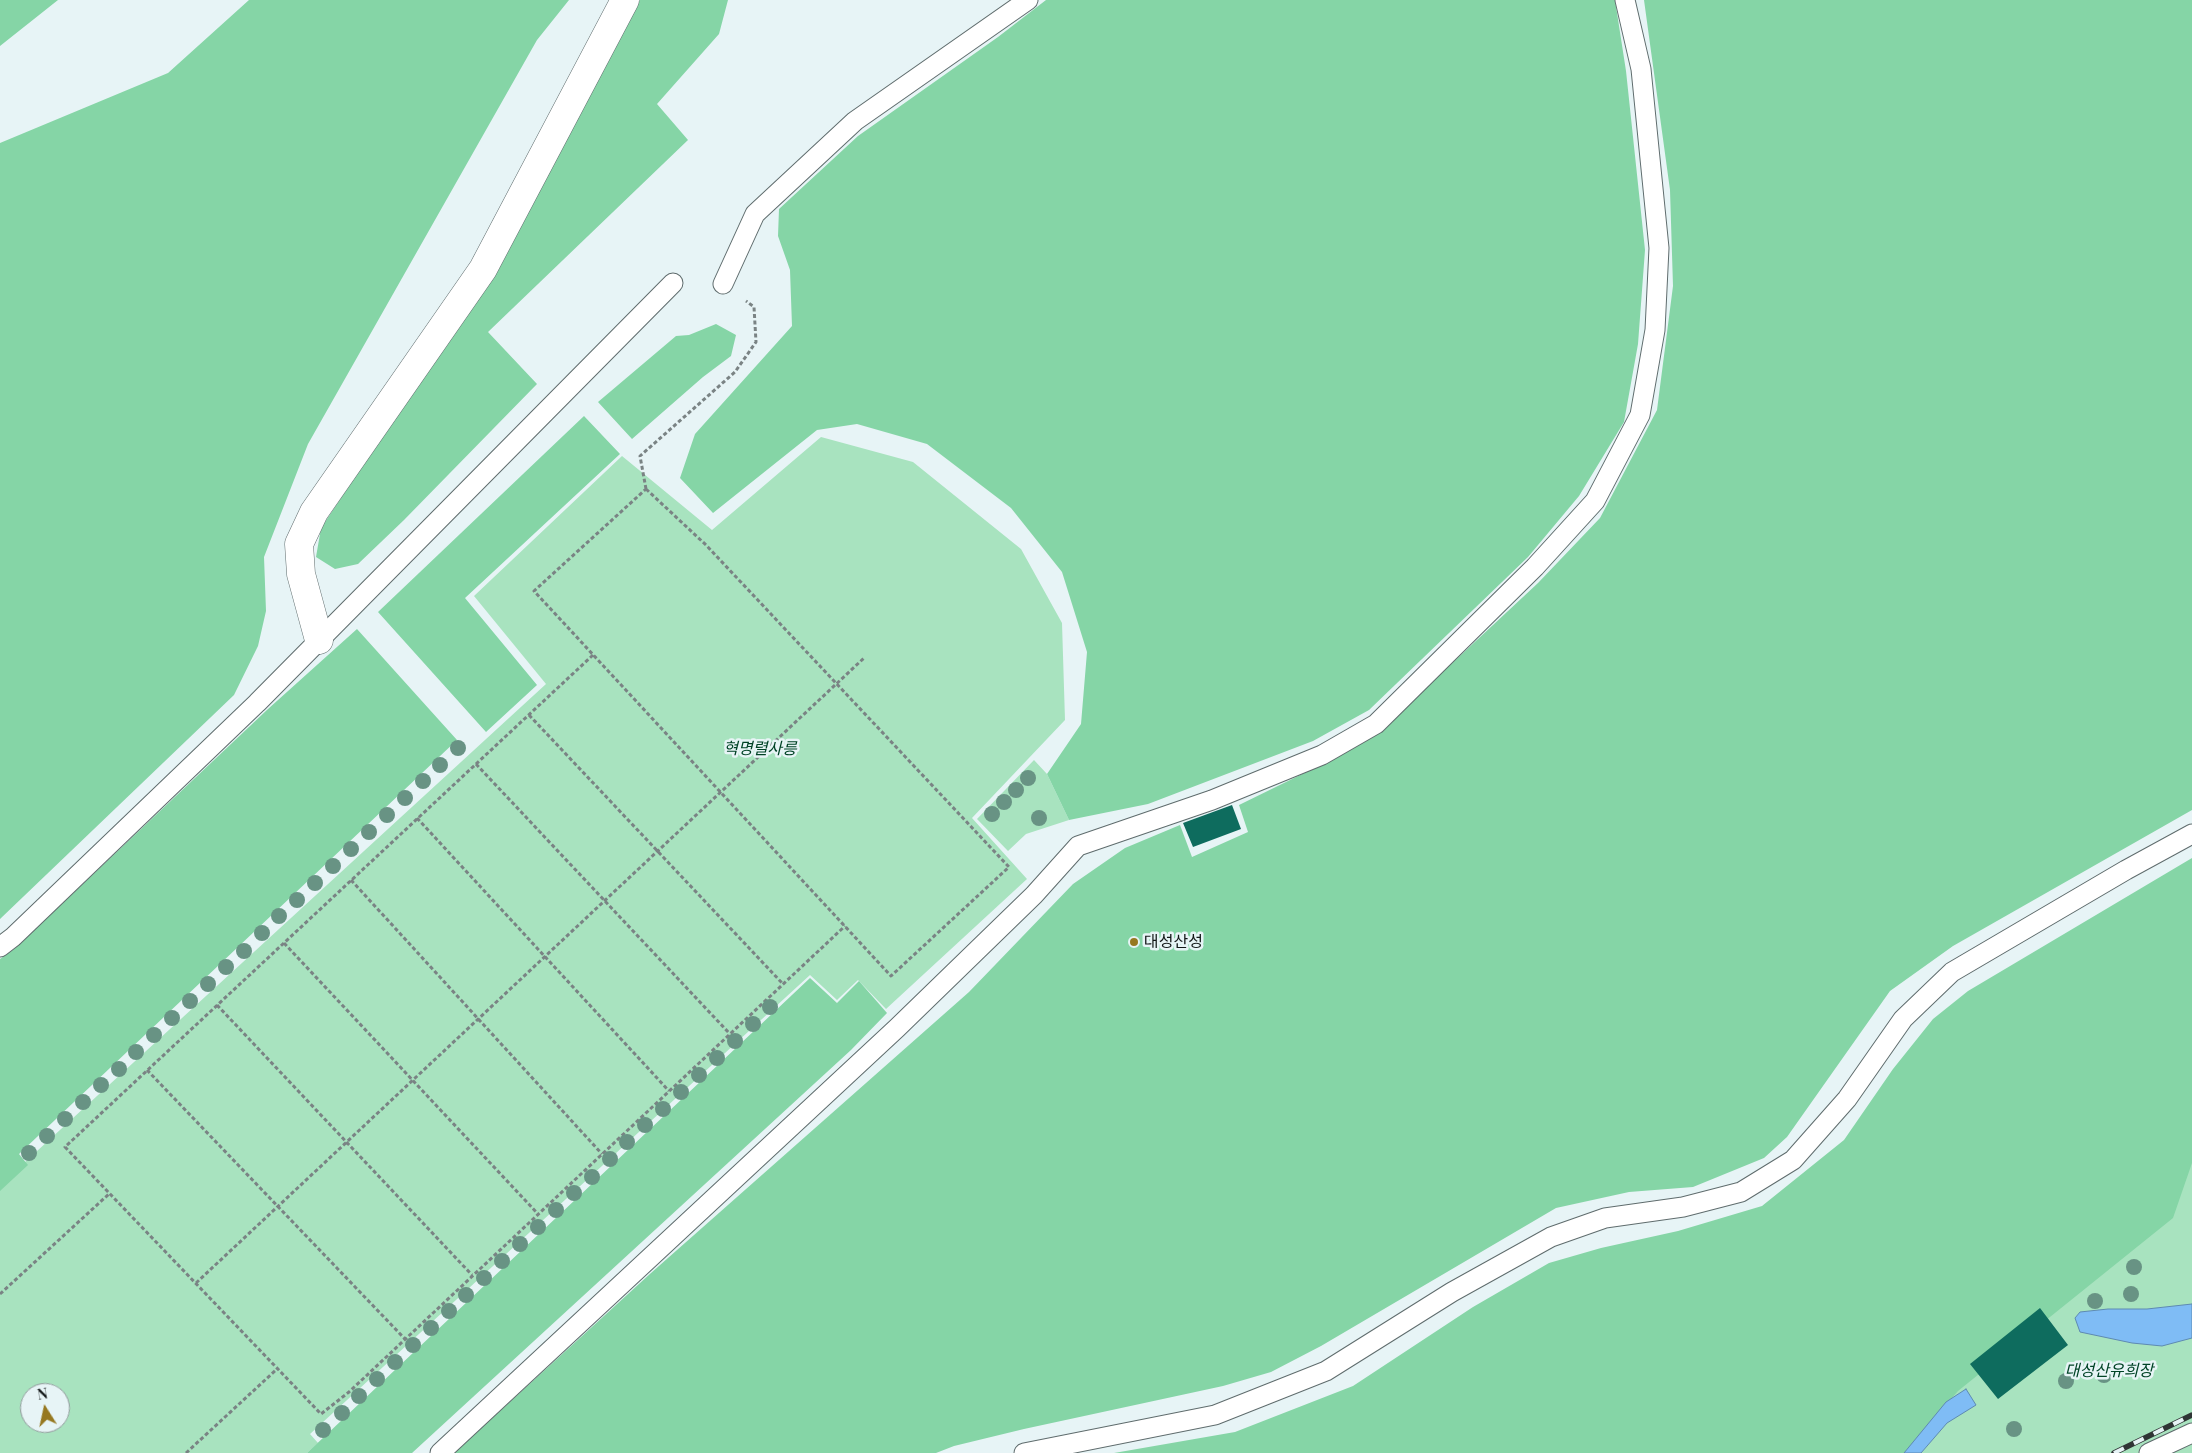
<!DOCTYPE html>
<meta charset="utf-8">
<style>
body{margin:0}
#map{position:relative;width:2192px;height:1453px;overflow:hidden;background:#e7f4f6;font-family:"Playfair Display",serif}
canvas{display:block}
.north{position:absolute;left:20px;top:1383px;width:50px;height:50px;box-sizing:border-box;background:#e7f4f6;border:1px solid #929c9d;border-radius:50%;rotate:350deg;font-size:14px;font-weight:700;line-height:20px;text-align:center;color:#121717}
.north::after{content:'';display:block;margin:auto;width:18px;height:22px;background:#967820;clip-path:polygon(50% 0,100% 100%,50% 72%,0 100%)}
</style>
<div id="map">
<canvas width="2192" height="1453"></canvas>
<div class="north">N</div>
</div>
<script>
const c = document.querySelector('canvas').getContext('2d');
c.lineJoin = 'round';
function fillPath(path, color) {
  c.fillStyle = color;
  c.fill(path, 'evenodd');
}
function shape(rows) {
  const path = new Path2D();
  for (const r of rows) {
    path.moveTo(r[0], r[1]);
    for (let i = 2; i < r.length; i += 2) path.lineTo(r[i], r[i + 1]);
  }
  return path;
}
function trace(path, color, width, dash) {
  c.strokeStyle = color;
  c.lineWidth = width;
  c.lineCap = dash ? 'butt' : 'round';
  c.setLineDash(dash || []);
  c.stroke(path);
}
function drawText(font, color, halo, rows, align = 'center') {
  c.font = font + ' "Playfair Display","Noto Sans KR",serif';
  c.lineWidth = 5;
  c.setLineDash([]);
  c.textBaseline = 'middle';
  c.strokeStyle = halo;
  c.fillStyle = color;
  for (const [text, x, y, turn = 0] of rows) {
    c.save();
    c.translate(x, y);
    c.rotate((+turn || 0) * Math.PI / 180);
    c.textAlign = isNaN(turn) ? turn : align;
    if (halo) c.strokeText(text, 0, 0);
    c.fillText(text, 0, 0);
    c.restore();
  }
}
fillPath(shape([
 [821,437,913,462,1021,549,1062,623,1065,720,972,818,1027,879,886,1009,858,980,837,1000,810,975,310,1434,318,1443,307,1453,0,1453,0,1185,546,684,474,596,622,456,712,530],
 [30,1393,60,1393,60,1423,30,1423],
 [1034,760,1047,774,1069,820,1026,834,1008,851,977,819],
 [2192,1154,2192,1453,1897,1453,1950,1393]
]), '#a8e3bf');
fillPath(shape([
 [0,0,58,0,0,46],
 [249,0,569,0,537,40,308,444,264,557,266,611,258,646,234,695,0,919,0,143,168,73],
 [640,0,728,0,719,34,657,104,688,140,488,332,537,384,404,520,358,564,335,569,316,557,321,528,483,284],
 [1046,0,1615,0,1626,71,1645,250,1638,344,1624,422,1579,496,1528,557,1369,710,1313,741,1148,804,1069,820,1047,774,1081,724,1087,652,1062,572,1011,508,927,444,857,424,817,430,713,513,680,478,695,434,792,326,790,270,778,236,779,209,858,136,998,37],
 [1644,0,2192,0,2192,810,1953,946,1890,991,1787,1137,1764,1158,1693,1187,1629,1192,1556,1208,1321,1346,1271,1372,1223,1386,1024,1429,954,1446,936,1453,454,1453,651,1273,969,992,1073,884,1125,848,1180,825,1192,857,1248,832,1239,805,1335,758,1388,723,1538,583,1600,518,1657,410,1673,286,1670,190],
 [716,324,736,335,731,356,703,377,632,439,598,402,676,336,689,335],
 [584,416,620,454,465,598,537,685,486,732,378,612],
 [357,629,457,740,19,1154,28,1165,0,1191,0,959,14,949,268,709],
 [2192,858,2192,1163,2173,1218,1958,1391,1904,1453,1114,1453,1235,1432,1353,1386,1473,1307,1549,1263,1601,1248,1678,1231,1762,1206,1844,1140,1893,1069,1933,1019,1968,991],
 [810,978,837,1003,859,981,887,1013,851,1050,412,1453,307,1453]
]), '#85d5a6');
const water = shape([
 [2192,1304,2192,1338,2162,1346,2132,1343,2080,1332,2075,1318,2080,1312,2108,1309,2147,1309,2192,1304],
 [1966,1389,1976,1405,1947,1423,1921,1453,1904,1453,1946,1402,1966,1389]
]);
fillPath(water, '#7fbcf5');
trace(water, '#5e8ab2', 1);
fillPath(shape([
 [1232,805,1241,829,1193,847,1183,823],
 [2040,1308,2068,1345,1998,1399,1970,1364]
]), '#0e6c5e');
const lane = shape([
 [723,284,755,214,855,121,1028,0],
 [0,947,13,937,257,703,673,283],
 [440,1453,897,1028,1034,895,1078,846,1212,800,1322,755,1376,724,1535,567,1595,501,1640,415,1655,330,1659,248,1641,69,1625,0],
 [1024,1453,1215,1415,1326,1371,1452,1292,1551,1237,1605,1218,1683,1207,1741,1192,1793,1160,1847,1099,1903,1019,1952,972,2126,870,2192,834],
 [2149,1453,2192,1433]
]);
const secondary = shape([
 [319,640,301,574,299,544,314,512,483,269,625,0]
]);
trace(lane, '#5f6c6d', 21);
trace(secondary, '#5f6c6d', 29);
trace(shape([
 [646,489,706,545,1009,867,891,976,534,591,646,489],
 [646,489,640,456,735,372,756,342,754,307,746,301],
 [593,655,65,1147,321,1414,349,1392,845,926],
 [529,715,783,984],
 [476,764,730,1034],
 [417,818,669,1091],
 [351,880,602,1154],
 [284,943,538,1214],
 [217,1005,472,1275],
 [147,1070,405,1339],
 [196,1283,864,658],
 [0,1294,110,1193],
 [186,1453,277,1369]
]), '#7a8384', 3, [4, 2.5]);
trace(lane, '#fff', 19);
trace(secondary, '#fff', 28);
const rail = shape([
 [2114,1453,2192,1415]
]);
trace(rail, '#2f3535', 5.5);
trace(rail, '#e7f4f6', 4, [11]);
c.fillStyle = '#689384';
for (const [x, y] of [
 [458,748],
 [440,765],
 [1028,778],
 [423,781],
 [1016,790],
 [405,798],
 [1004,802],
 [992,814],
 [387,815],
 [1039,818],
 [369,832],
 [351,849],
 [333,866],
 [315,883],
 [297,900],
 [279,916],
 [262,933],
 [244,951],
 [226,967],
 [208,984],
 [190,1001],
 [770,1007],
 [172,1018],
 [753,1024],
 [154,1035],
 [735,1041],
 [136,1052],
 [717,1058],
 [119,1069],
 [699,1075],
 [101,1085],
 [681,1092],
 [83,1102],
 [663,1109],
 [65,1119],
 [645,1125],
 [47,1136],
 [627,1142],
 [29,1153],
 [610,1159],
 [592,1177],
 [574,1193],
 [556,1210],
 [538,1227],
 [520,1244],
 [502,1261],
 [2134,1267],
 [484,1278],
 [2131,1294],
 [466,1295],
 [2095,1301],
 [449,1311],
 [431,1328],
 [413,1345],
 [395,1362],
 [2104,1375],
 [377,1379],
 [2066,1381],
 [359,1396],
 [342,1413],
 [2014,1429],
 [323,1430]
]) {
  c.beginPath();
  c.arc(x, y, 8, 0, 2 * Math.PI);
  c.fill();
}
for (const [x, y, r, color] of [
 [1134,942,5,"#967820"]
]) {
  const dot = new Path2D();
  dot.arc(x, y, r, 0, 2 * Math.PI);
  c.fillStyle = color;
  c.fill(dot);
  trace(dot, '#e7f4f6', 2);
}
drawText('italic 16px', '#004326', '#e7f4f6', [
 ["혁명렬사릉",760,749],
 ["대성산유희장",2109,1371]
]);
drawText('16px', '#121717', '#e7f4f6', [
 ["대성산성",1144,942]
], 'left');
</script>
